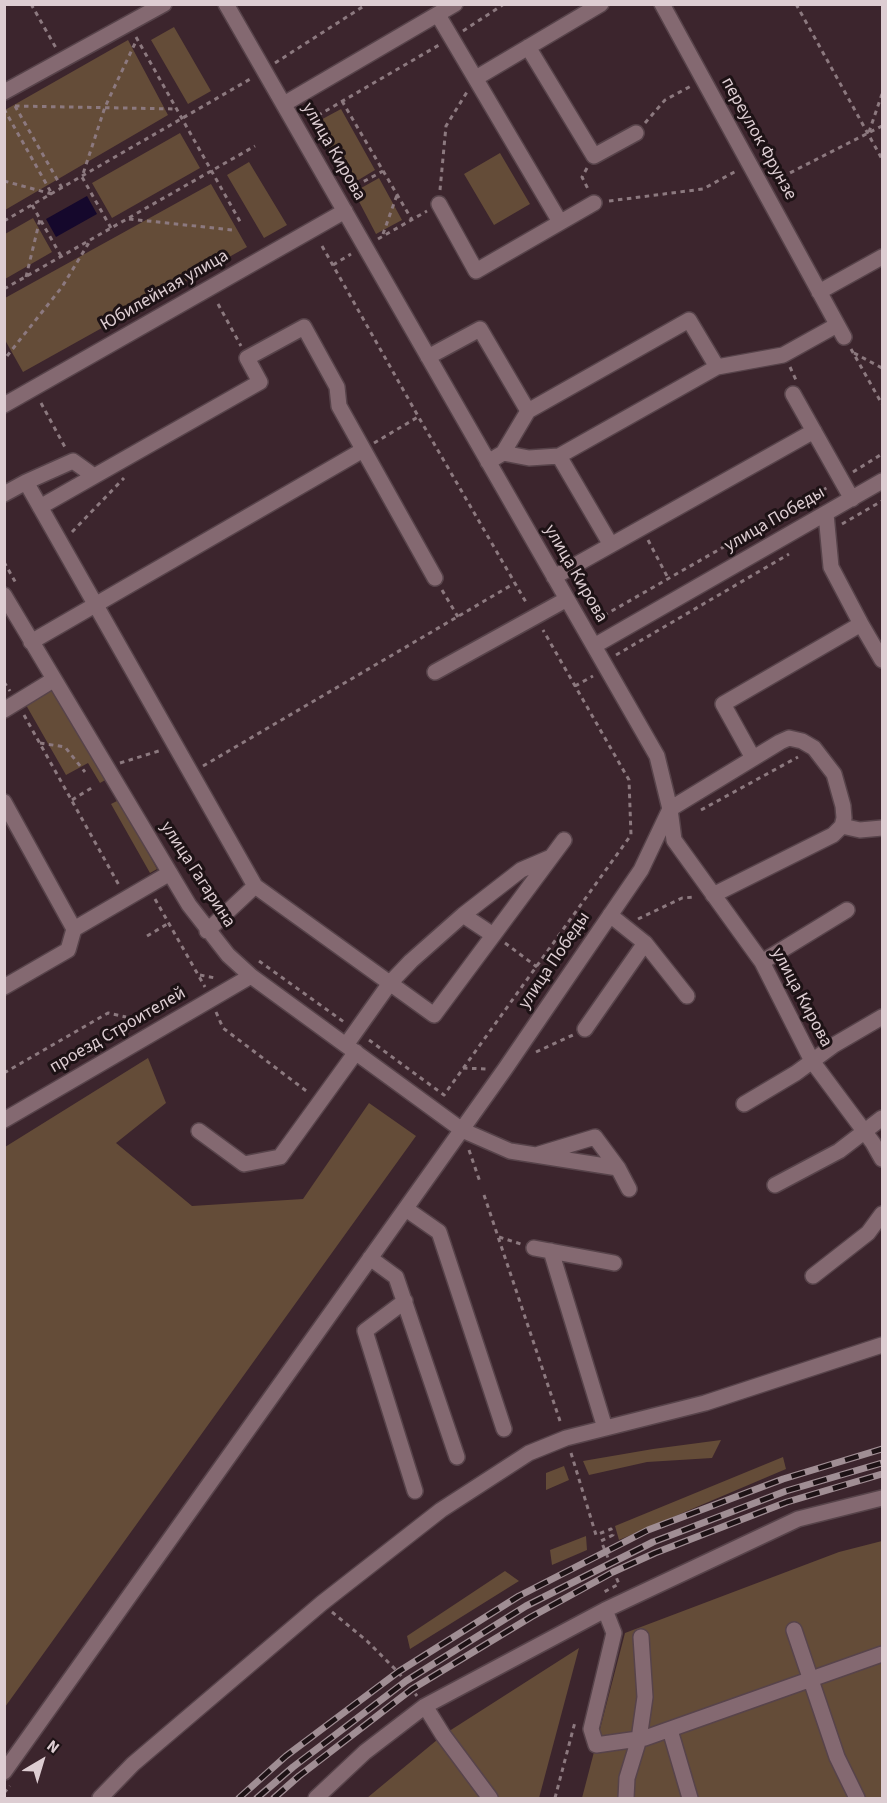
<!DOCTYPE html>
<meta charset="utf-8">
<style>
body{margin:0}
#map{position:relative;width:887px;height:1803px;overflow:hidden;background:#3c252d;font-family:"Source Sans 3",sans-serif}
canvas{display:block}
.frame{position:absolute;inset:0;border:6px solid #ddcdd2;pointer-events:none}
.north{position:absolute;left:12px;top:1731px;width:60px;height:60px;-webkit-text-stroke:4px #1d1215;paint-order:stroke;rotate:38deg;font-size:16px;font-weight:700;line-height:24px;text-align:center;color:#ddcdd2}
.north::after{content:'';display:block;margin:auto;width:21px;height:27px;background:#ddcdd2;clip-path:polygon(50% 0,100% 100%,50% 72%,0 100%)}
</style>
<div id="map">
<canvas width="887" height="1803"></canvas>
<div class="frame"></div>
<div class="north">N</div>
</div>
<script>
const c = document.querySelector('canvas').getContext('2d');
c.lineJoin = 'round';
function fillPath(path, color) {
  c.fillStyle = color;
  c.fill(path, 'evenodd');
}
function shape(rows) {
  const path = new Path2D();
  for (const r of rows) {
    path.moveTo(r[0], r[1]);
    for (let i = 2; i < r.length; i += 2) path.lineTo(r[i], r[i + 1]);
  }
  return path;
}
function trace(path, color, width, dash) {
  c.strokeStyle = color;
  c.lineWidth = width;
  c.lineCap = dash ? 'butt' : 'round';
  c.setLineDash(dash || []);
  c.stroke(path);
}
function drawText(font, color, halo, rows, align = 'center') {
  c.font = font + ' "Source Sans 3",sans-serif';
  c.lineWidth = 6;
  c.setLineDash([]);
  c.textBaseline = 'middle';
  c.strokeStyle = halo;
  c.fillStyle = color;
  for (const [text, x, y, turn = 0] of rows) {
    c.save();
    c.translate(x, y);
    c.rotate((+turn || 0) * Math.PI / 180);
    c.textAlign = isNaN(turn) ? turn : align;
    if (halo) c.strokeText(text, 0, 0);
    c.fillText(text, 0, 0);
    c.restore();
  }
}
fillPath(shape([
 [174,27,211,91,188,104,151,40],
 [128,40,168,115,5,210,5,110],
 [341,109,375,170,350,185,315,123],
 [180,133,200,168,112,218,92,183],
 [500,153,530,204,494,225,464,174],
 [249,162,287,225,264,238,227,175],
 [379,178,402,220,376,234,354,192],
 [211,184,247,247,23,372,5,340,5,298],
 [33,218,52,252,5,279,5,234],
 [55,688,107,779,100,783,88,763,66,775,26,705],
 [119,800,157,869,150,873,111,804],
 [148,1058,166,1103,116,1143,192,1206,303,1199,369,1103,416,1136,5,1707,5,1147],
 [721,1440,712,1458,647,1462,589,1475,583,1461,653,1449],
 [783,1457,786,1469,619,1540,615,1526],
 [564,1466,569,1480,546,1490,546,1473],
 [586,1536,587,1550,552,1565,550,1550],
 [882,1541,882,1798,582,1798,625,1633,839,1552],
 [505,1571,519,1581,410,1649,407,1636],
 [579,1648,539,1798,367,1798,443,1735]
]), '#644c38');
fillPath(shape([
 [87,196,97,214,56,237,46,219]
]), '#15082c');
const minor = shape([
 [226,4,657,756,670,809,674,840,762,962,812,1061,873,1143,882,1159],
 [662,4,844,337],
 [438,15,560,222],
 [528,47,594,156,636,133],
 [476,78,601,4],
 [4,92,164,4],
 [284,104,455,4],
 [439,204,476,271,594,203],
 [819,292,882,257],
 [428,357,480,329,528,411],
 [793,394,852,499],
 [4,405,345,211],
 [503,453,528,411,689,320,717,367],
 [559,456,611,545],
 [488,462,503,453,529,458,559,456,717,367,783,355,837,325],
 [26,482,255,886,434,1015,564,840],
 [4,494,26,482,73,461,94,476],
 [40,507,260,382,247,358,304,327,337,387,339,406,435,578],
 [826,514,831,567,861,624],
 [554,577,814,431],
 [4,595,189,905,228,955,251,976,462,1130,510,1151,618,1168],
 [31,642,363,450],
 [594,646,882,481],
 [435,672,567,599],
 [4,710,53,680],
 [753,758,723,704,861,624,882,660],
 [4,802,74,929],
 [713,895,833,835,842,826,860,830,882,828],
 [463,915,493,935],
 [610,915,645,943,687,996],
 [207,931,255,886],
 [762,962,847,910],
 [4,987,68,950,74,929,170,873],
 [585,1029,645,943],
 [346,1045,390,983,411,961,463,915,521,870,549,858],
 [744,1104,796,1073,834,1045,882,1017],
 [4,1120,251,976],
 [199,1131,244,1164,280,1157,356,1052],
 [539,1154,595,1137,618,1168,629,1189],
 [775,1185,839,1151,882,1118],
 [406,1209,439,1232,504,1429],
 [534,1248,614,1263],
 [551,1251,605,1428],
 [370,1258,396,1277,457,1457],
 [813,1276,868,1233,882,1214],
 [405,1301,365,1331,415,1491],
 [605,1610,614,1633,591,1729,596,1745,645,1738,882,1654],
 [794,1630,837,1757,857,1798],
 [425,1706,443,1735,490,1798],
 [670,1730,690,1798],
 [4,1772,505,1069,641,870,670,809,780,742,789,738,802,741,814,748,834,774,843,806,844,818,842,826],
 [100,1798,133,1764,322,1603,441,1510,529,1453,566,1438,705,1403,882,1345],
 [316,1798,365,1752,425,1706,605,1610,798,1519,882,1498],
 [626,1798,627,1778,639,1739,645,1697,641,1637]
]);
trace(minor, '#57434a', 18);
trace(shape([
 [31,4,56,48],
 [796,4,882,159],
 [463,31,504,4],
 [136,37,242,225],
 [275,63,367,4],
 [342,101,412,220],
 [15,106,175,109],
 [15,106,62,188],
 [4,109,52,194],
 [310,120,439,45],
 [645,123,665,100,691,86],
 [869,132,882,94],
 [587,168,582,177,589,191],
 [4,181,52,194],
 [774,181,882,126],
 [348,190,383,171],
 [440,190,446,126,467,92],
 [609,201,703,189,738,170],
 [32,205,61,256],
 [129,219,233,230],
 [4,221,252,78],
 [111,228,82,177,105,107,137,39],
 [383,234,397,195],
 [378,239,427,211],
 [322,246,418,416,527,604],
 [333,265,351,254],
 [26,277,40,219],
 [4,289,255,146],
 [218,304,241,346],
 [851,349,882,404],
 [854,353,882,368],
 [7,356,62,287,90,241],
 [790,367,796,380],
 [41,403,66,449],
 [374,443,418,417],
 [853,472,882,454],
 [842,524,882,501],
 [72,532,124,478],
 [648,540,668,578],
 [4,562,17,585],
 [442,590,458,617],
 [596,620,830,486],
 [616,655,789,554],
 [4,682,10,691],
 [575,686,593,676],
 [24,715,120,887],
 [40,743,65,747,85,772],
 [120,763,162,750],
 [203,766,515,583],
 [72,800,93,787],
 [701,810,798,757],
 [155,899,205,987],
 [638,919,682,898,696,897],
 [147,936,169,923],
 [505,943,537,967],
 [259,961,344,1022],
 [200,975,215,978],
 [216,1012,223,1028,309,1093],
 [369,1040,444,1095,631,835,629,780,543,630],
 [536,1052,573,1035],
 [463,1068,486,1069],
 [4,1073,108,1013,126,1017],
 [469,1150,480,1182],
 [484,1195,561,1424],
 [499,1237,521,1244],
 [571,1453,596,1535,611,1529,613,1535,601,1541,619,1584,602,1593],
 [332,1612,367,1641,398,1672,417,1696],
 [4,1793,10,1786],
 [555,1798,575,1722]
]), '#8c797f', 3, [4.5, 4.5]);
trace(minor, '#846971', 15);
const rail = shape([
 [239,1798,286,1756,398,1672,519,1596,648,1530,783,1479,882,1449],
 [257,1798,293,1767,406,1681,526,1606,653,1542,786,1491,882,1463],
 [274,1798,299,1776,412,1689,531,1617,613,1572,655,1553,787,1502,882,1474]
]);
trace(rail, '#a08e94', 7);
trace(rail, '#1d1215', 4.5, [14]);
drawText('18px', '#ddcdd2', '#1d1215', [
 ["переулок Фрунзе",758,139,61],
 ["улица Кирова",333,152,60],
 ["Юбилейная улица",165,291,-30],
 ["улица Победы",775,520,-30],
 ["улица Кирова",575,574,60],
 ["улица Гагарина",197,875,57],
 ["улица Победы",555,961,-56],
 ["улица Кирова",801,998,62],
 ["проезд Строителей",118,1031,-30]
]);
</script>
